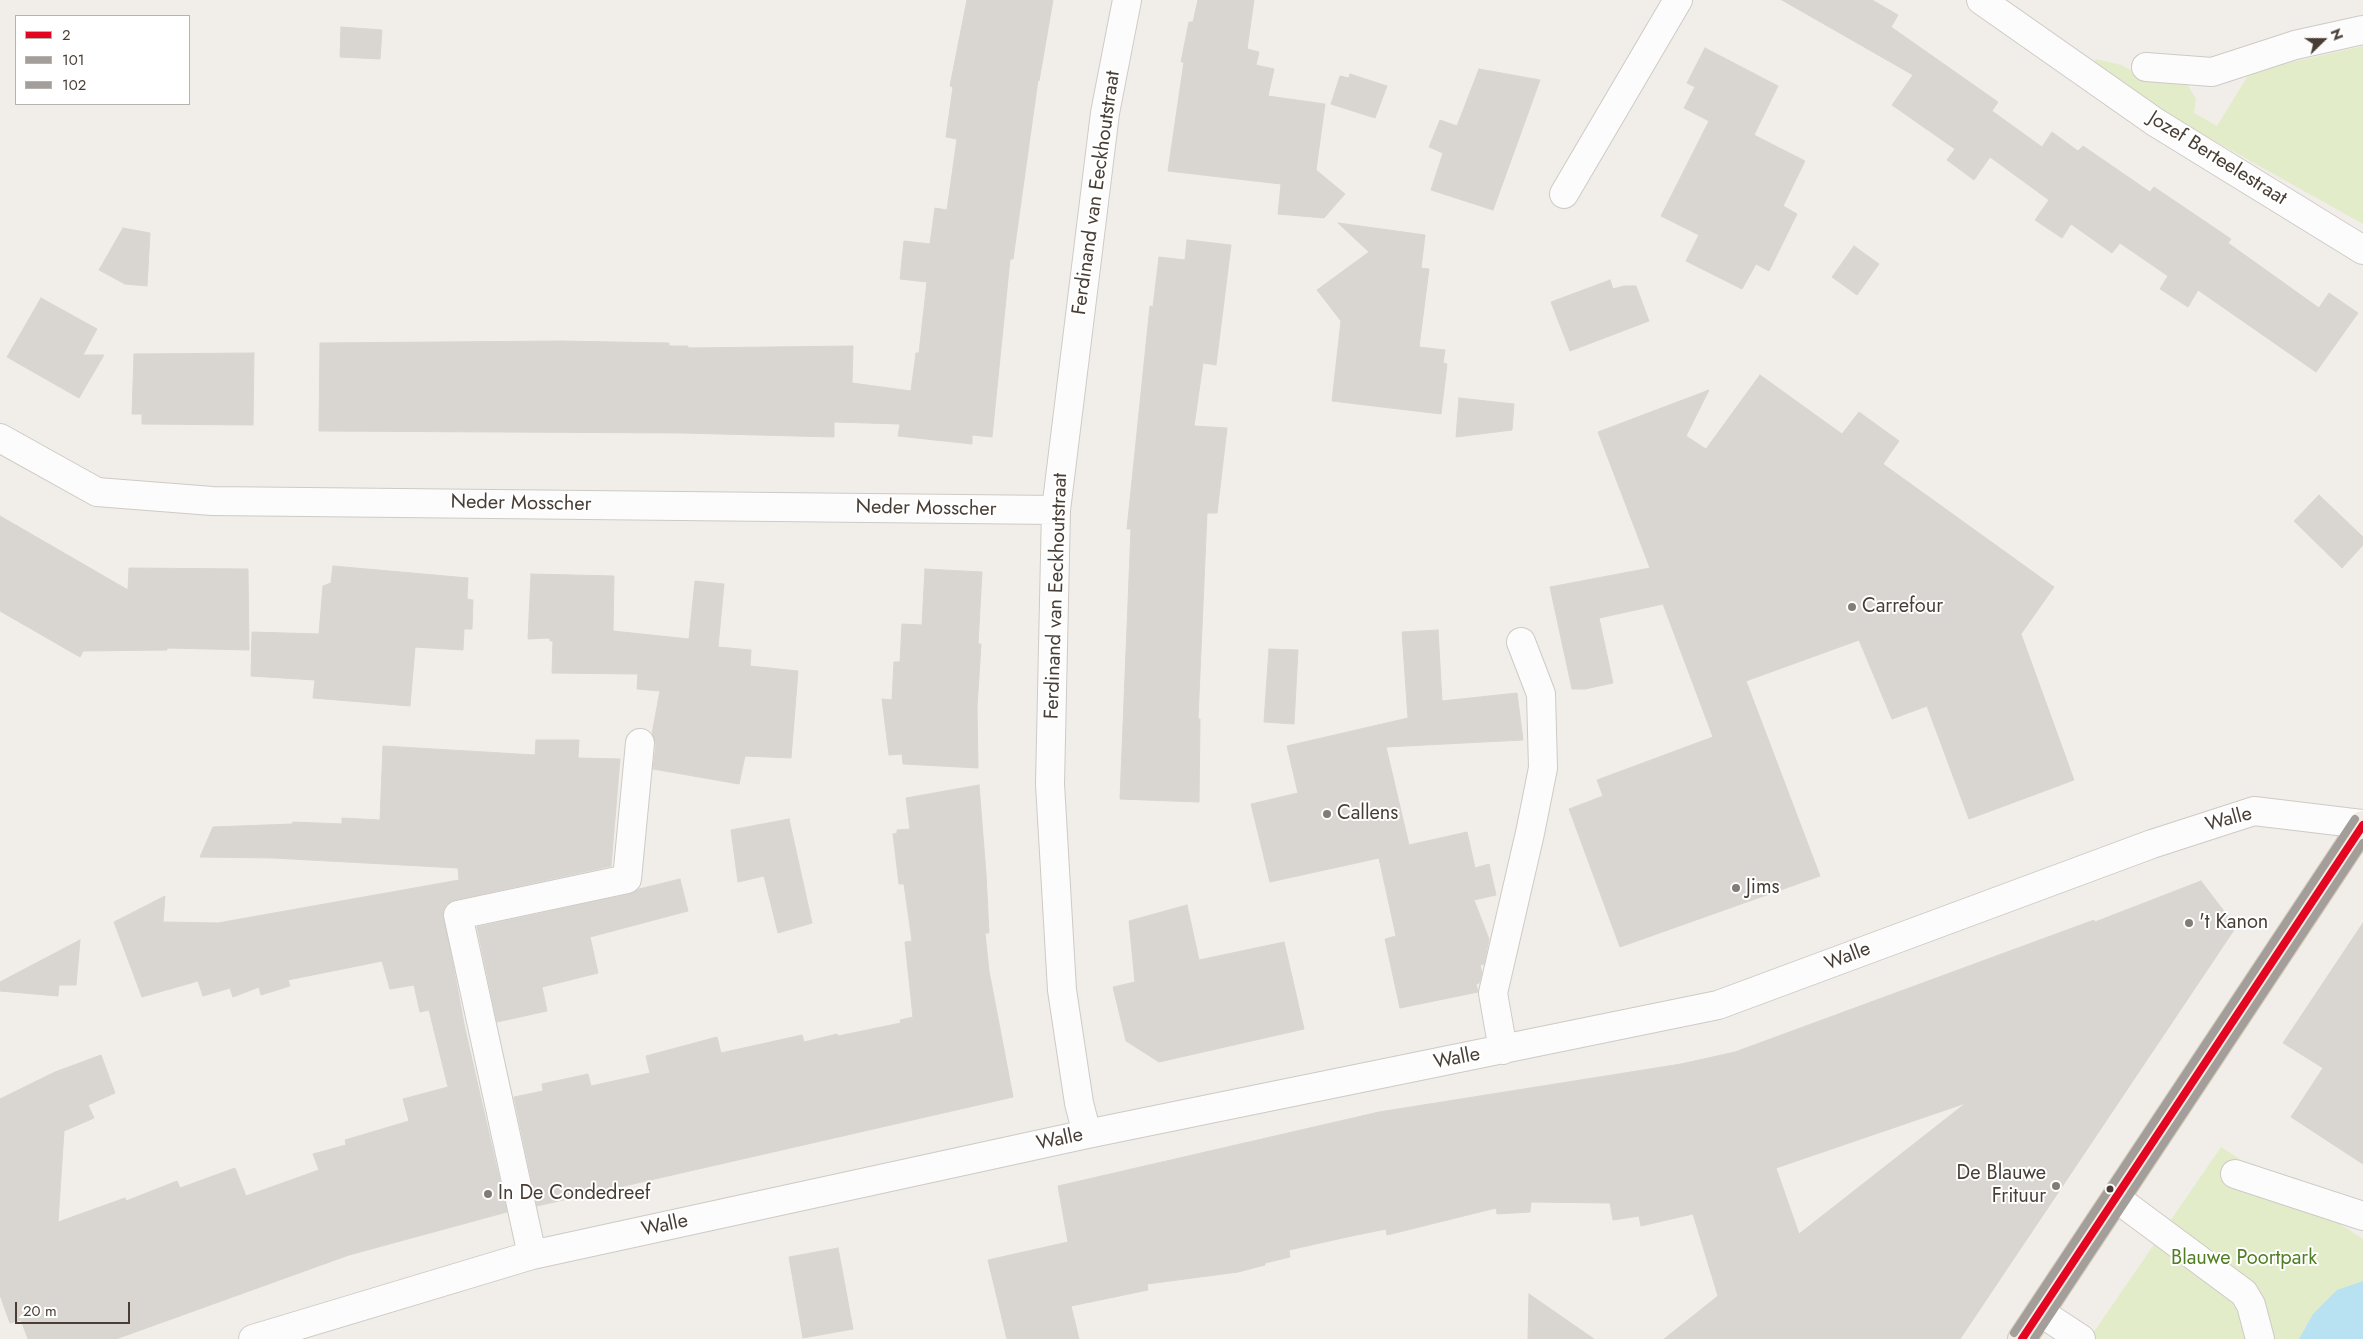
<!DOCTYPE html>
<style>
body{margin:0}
#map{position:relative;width:2363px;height:1339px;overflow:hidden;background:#f1eeea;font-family:Jost,sans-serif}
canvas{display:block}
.legend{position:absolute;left:15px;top:15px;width:175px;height:90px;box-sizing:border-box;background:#fff;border:1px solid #b6b2ae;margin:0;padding:6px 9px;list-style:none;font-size:15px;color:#483e35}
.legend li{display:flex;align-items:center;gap:10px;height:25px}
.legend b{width:25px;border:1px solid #b6b2ae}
.north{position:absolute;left:2298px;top:15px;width:50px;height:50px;-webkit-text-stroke:4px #fff;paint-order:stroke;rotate:68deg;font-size:14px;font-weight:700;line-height:20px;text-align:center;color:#483e35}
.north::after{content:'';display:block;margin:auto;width:18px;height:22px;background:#483e35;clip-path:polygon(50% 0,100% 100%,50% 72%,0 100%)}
.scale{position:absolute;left:15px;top:1302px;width:115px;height:22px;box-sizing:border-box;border:2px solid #483e35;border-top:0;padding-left:6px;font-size:15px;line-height:18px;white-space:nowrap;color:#483e35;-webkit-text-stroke:4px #fff;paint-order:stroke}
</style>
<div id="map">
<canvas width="2363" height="1339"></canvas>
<ul class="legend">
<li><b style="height:6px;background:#e40521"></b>2</li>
<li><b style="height:6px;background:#a49e9a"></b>101</li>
<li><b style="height:6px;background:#a49e9a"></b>102</li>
</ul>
<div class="north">N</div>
<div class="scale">20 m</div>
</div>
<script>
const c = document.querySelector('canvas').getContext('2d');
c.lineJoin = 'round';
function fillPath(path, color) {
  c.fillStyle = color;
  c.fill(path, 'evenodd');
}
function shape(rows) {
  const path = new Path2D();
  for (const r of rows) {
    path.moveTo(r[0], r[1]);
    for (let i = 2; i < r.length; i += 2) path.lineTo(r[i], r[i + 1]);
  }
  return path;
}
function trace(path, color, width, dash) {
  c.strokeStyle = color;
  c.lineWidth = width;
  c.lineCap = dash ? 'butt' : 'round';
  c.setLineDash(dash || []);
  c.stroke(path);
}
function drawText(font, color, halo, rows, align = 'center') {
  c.font = font + ' Jost,sans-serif';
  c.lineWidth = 4;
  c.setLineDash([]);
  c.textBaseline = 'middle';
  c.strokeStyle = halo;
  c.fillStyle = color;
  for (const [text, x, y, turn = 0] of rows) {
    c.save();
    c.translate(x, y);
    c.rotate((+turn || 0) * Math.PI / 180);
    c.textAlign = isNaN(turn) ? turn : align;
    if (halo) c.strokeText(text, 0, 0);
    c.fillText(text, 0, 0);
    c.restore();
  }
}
fillPath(shape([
 [2363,46,2363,224,2211,139,2091,67,2096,59,2121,65,2149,80,2187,84,2196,99,2194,113,2217,126,2247,77,2266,68],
 [2221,1147,2363,1239,2363,1339,2089,1339]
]), '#e3ecc8');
fillPath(shape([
 [2363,1281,2363,1339,2299,1339,2313,1314,2337,1290]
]), '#b8e1f2');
const building = shape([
 [967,0,1053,0,1039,81,1038,80,1013,259,1010,259,992,437,972,435,972,444,898,436,900,424,834,422,834,437,683,433,319,431,320,343,561,341,669,343,669,346,688,346,688,348,853,346,852,383,911,391,916,353,919,353,927,282,900,279,904,241,930,244,935,208,947,210,957,139,946,137,953,87,950,86,967,0],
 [1198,0,1254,0,1247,49,1259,52,1256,65,1274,69,1268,96,1325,104,1316,170,1345,194,1324,218,1278,214,1281,184,1168,171,1184,62,1181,62,1189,22,1193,22,1198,0],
 [1782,0,1872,0,1898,15,1891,27,1998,102,1992,111,2042,147,2052,132,2078,151,2083,146,2150,192,2154,187,2231,239,2228,243,2319,308,2329,293,2358,313,2316,372,2198,290,2188,307,2160,289,2168,276,2120,243,2112,253,2071,224,2062,238,2035,220,2049,200,1990,157,1974,180,1947,160,1955,149,1892,105,1913,75,1782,0],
 [341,27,382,30,380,59,340,57,341,27],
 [1705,48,1778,86,1754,135,1805,161,1783,206,1797,214,1769,271,1756,264,1742,289,1686,261,1699,235,1661,216,1709,121,1684,108,1695,87,1687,83,1705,48],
 [1479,69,1540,80,1493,210,1431,190,1443,153,1429,147,1440,120,1457,126,1479,69],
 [1350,74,1387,86,1375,118,1331,104,1340,76,1349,78,1350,74],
 [1338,223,1425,235,1421,268,1429,269,1419,347,1445,350,1443,363,1447,364,1441,414,1332,401,1341,321,1317,290,1369,252,1338,223],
 [123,228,150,233,147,286,125,284,99,270,123,228],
 [1187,240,1231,245,1216,365,1203,363,1194,426,1227,428,1217,513,1207,513,1198,719,1200,719,1199,802,1120,799,1131,529,1127,529,1150,306,1153,307,1159,257,1185,260,1187,240],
 [1854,246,1879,264,1857,295,1832,277,1854,246],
 [1610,280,1613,289,1624,286,1636,286,1649,321,1570,351,1551,302,1610,280],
 [41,298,97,329,83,355,104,355,79,398,7,357,41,298],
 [254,353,253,425,142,424,142,414,132,414,134,354,254,353],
 [1760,375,1842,434,1859,412,1899,441,1883,464,2054,587,2021,634,2074,780,1969,819,1927,706,1892,719,1859,640,1746,681,1820,876,1620,947,1569,809,1603,796,1597,780,1713,737,1663,604,1599,618,1613,683,1585,689,1572,689,1550,587,1650,568,1598,432,1709,390,1686,436,1706,449,1760,375],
 [1459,398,1514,404,1512,430,1456,437,1459,398],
 [2319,495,2363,537,2363,545,2342,568,2294,521,2319,495],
 [0,516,128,590,129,568,248,569,249,650,167,648,167,650,83,651,80,657,0,611,0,516],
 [333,566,468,578,467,599,473,600,472,629,464,629,463,650,415,647,410,706,313,698,315,680,251,676,252,632,319,634,323,586,331,583,333,566],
 [925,569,982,572,978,644,981,644,977,707,978,768,903,764,902,754,889,755,882,699,892,700,894,662,900,662,902,624,922,625,925,569],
 [531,574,614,576,613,631,689,639,695,581,724,584,718,647,751,650,750,666,798,671,791,758,745,756,739,784,653,769,656,744,652,734,660,691,637,689,638,674,552,673,553,641,550,641,550,638,528,639,531,574],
 [1438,630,1442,701,1517,693,1523,740,1386,747,1409,845,1467,832,1475,868,1489,864,1496,895,1474,900,1489,939,1484,964,1480,965,1482,973,1479,983,1476,984,1478,992,1400,1008,1385,939,1396,936,1379,858,1270,882,1251,804,1298,793,1287,746,1408,718,1402,632,1438,630],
 [1269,649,1298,650,1294,724,1264,722,1269,649],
 [536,740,579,740,578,758,620,759,611,866,455,900,447,904,443,911,465,1029,507,1212,349,1255,116,1339,28,1339,21,1320,10,1323,0,1295,0,1099,55,1072,101,1055,115,1093,88,1105,94,1118,64,1131,58,1222,125,1198,126,1201,177,1181,180,1188,235,1168,246,1196,319,1170,313,1154,346,1145,345,1140,409,1121,403,1099,448,1087,429,1010,420,1012,414,985,390,989,382,961,288,980,290,986,261,995,259,987,233,997,230,988,203,996,198,981,142,997,114,922,165,896,163,922,218,923,459,880,458,868,273,858,200,857,213,827,292,824,293,822,342,824,342,818,380,820,383,746,535,755,536,740],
 [979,785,986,874,989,933,985,933,989,971,1013,1097,537,1206,514,1097,543,1091,542,1084,588,1074,591,1086,650,1073,646,1056,717,1037,721,1053,802,1035,804,1042,837,1034,838,1036,901,1023,900,1020,913,1017,905,942,912,941,904,884,899,884,893,834,897,833,897,830,910,829,906,798,979,785],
 [789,819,812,923,778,933,764,876,738,882,731,830,789,819],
 [680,879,688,911,590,937,598,973,542,987,547,1011,497,1022,477,927,630,894,639,889,680,879],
 [2201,881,2236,927,1960,1339,1664,1339,1718,1296,1693,1214,1641,1226,1639,1216,1613,1220,1610,1203,1531,1202,1530,1212,1497,1214,1496,1208,1387,1235,1386,1229,1347,1237,1289,1250,1290,1257,1265,1263,1265,1265,1238,1272,1147,1284,1148,1290,1071,1306,1079,1339,1007,1339,988,1260,1068,1242,1058,1186,1379,1112,1681,1064,1735,1052,2094,920,2095,922,2201,881],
 [1966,1103,1799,1234,1776,1168,1966,1103],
 [1187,905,1199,960,1284,942,1304,1029,1159,1062,1126,1041,1113,987,1135,982,1129,921,1187,905],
 [2363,923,2363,1164,2291,1117,2323,1068,2283,1043,2363,923],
 [80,940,76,985,59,985,58,996,0,991,0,982,80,940],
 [838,1248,853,1329,803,1338,789,1257,838,1248],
 [1529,1294,1594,1339,1528,1339,1529,1294]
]);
fillPath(building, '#d9d5d1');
trace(building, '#d9d5d0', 1);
const minor = shape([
 [1981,0,2155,122,2363,250],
 [2146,67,2212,72,2295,45,2363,30],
 [1564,194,1678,0],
 [0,438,97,492,212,501,1056,510],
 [1503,1050,1493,993,1530,833,1543,768,1541,694,1521,642],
 [1087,1134,1079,1103,1062,990,1050,784,1056,510,1105,113,1127,0],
 [2235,1174,2363,1216],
 [2116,1198,2244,1293,2251,1305,2260,1339],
 [532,1255,458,915,627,879,640,743],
 [2040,1312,2081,1339],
 [253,1339,532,1255,1087,1134,1718,1005,2152,844,2254,811,2363,824]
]);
const major = shape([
 [2022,1339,2363,825]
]);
trace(minor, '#cecac6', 30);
trace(major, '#d4c8b6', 30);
trace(minor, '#fdfcfc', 28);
trace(major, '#f1ebe4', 28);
trace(shape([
 [2022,1339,2363,825]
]), '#e40521', 8);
trace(shape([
 [2034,1339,2363,843]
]), '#a49e9a', 8);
trace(shape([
 [2014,1333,2355,819]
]), '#a49e9a', 8);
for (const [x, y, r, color] of [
 [1852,607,5,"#837c74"],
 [1327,814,5,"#837c74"],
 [1736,888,5,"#837c74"],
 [2189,923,5,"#837c74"],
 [2056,1186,5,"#837c74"],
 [2110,1189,4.5,"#483e35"],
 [488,1194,5,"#837c74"]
]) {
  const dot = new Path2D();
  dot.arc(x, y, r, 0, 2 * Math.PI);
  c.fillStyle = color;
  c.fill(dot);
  trace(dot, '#fff', 2);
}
drawText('20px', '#483e35', '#fff', [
 ["Jozef Berteelestraat",2217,159,32],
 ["Ferdinand van Eeckhoutstraat",1097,193,-82],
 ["Neder Mosscher",521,504,1],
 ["Neder Mosscher",926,509,1],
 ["Ferdinand van Eeckhoutstraat",1057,596,-88],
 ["Walle",2229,820,-15],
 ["Walle",1848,957,-21],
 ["Walle",1457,1059,-11],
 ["Walle",1060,1140,-12],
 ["Walle",665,1226,-12]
]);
drawText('20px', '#483e35', '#fff', [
 ["Carrefour",1862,607],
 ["Callens",1337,814],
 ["Jims",1746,888],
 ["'t Kanon",2199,923],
 ["De Blauwe",2046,1174,"right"],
 ["Frituur",2046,1197,"right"],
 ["In De Condedreef",498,1194]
], 'left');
drawText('20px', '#517e24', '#fff', [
 ["Blauwe Poortpark",2244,1259]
]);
</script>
